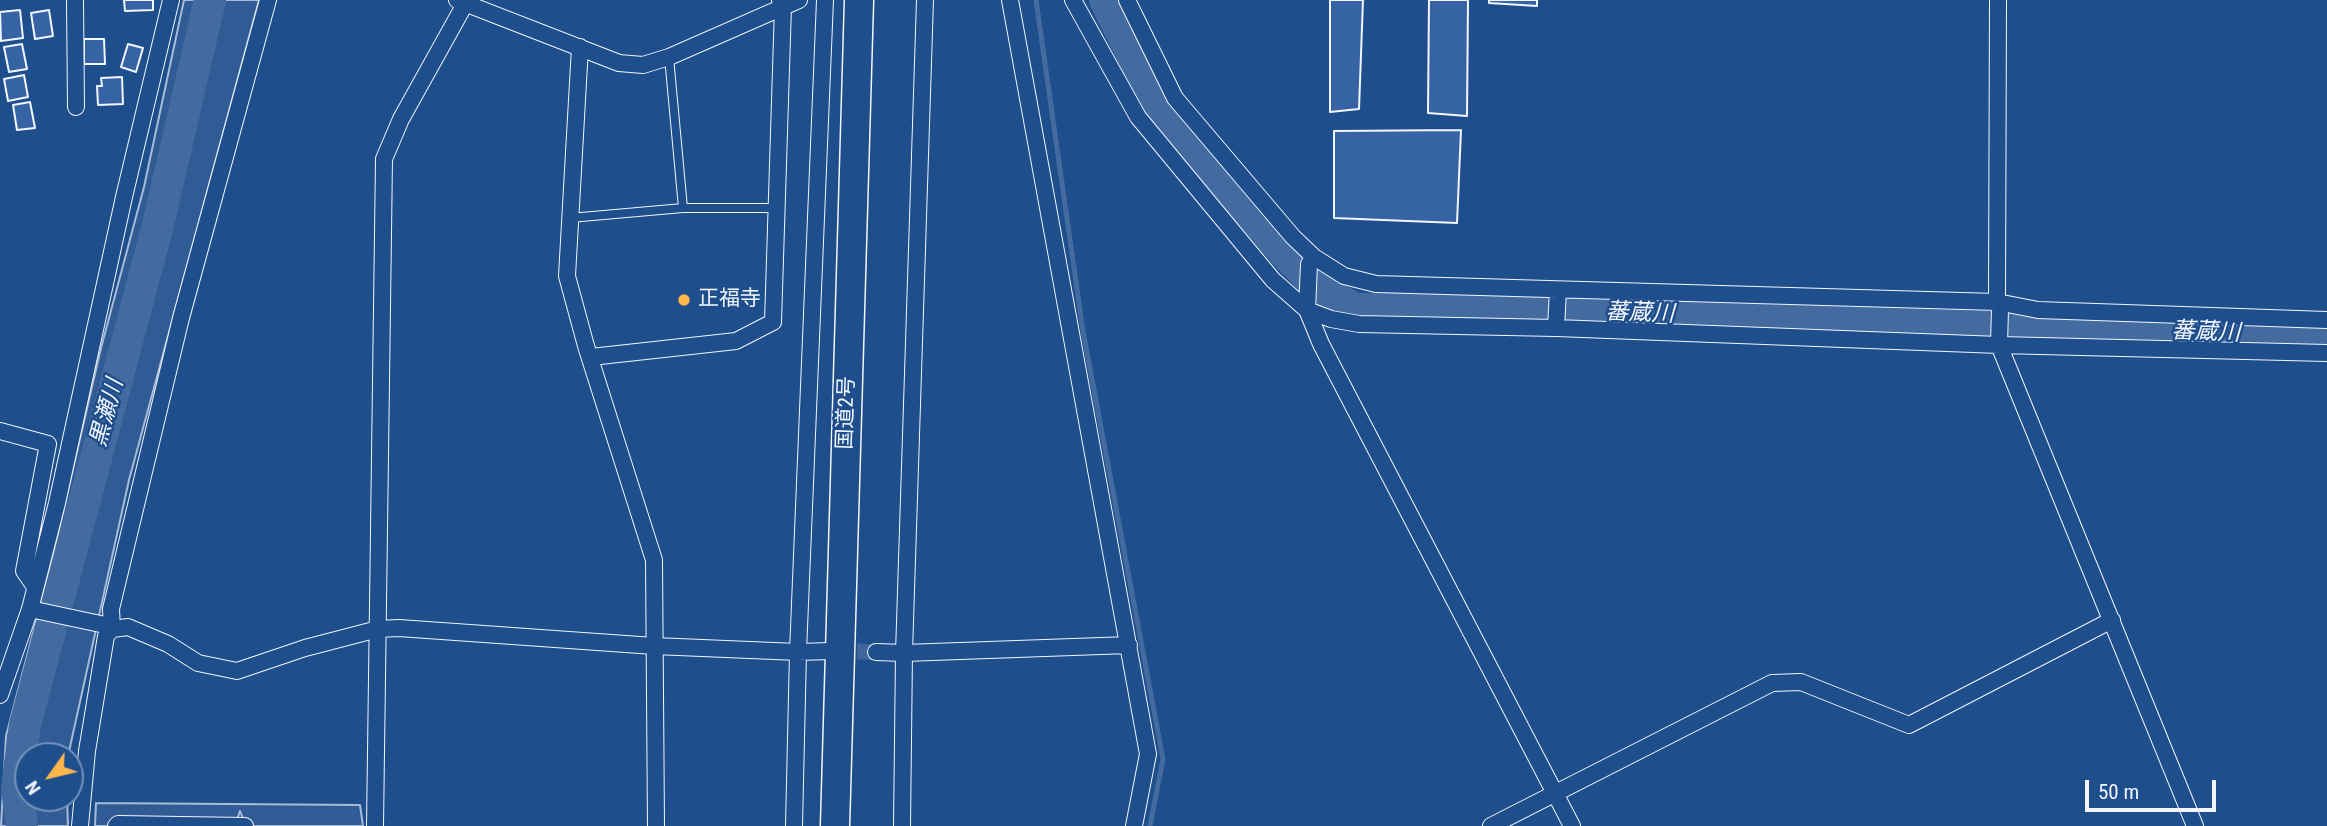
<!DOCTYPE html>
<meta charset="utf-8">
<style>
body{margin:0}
#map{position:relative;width:2327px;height:826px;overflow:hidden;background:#1f4e8c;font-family:"Roboto Condensed",sans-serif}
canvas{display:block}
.north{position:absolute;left:14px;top:742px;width:70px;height:70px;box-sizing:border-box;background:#1f4e8c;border:2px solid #7391ba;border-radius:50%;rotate:236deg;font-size:19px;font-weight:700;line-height:28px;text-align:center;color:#f2f6ff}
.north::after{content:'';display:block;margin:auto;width:24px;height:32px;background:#ffb74d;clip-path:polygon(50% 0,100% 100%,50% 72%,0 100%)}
.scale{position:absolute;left:2085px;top:780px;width:131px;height:32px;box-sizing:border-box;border:4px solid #f2f6ff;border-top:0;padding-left:9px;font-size:21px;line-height:24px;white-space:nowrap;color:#f2f6ff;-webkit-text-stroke:5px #1f4e8c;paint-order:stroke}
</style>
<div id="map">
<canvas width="2327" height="826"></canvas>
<div class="north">N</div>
<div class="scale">50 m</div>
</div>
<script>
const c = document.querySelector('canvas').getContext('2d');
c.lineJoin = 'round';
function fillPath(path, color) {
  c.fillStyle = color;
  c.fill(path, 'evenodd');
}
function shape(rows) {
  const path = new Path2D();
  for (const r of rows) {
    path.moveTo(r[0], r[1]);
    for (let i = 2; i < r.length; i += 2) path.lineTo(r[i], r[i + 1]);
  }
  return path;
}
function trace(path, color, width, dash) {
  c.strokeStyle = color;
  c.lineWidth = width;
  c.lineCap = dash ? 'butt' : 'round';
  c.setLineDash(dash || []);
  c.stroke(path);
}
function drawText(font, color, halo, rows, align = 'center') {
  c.font = font + ' "Roboto Condensed","Noto Sans JP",sans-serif';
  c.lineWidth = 5;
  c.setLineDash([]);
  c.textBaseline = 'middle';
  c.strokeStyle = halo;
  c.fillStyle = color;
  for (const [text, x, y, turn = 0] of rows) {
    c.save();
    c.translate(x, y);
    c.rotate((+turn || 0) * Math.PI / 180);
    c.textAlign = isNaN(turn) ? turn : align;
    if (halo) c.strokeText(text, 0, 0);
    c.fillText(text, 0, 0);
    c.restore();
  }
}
const built = shape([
 [184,0,259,0,129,480,68,756,28,756,28,798,67,798,68,826,1,826,6,736,52,560,101,348,144,187,184,0],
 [96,803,360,805,363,826,246,826,240,811,235,826,95,826,96,803]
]);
fillPath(built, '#305b95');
trace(built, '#a8bbd7', 2);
trace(shape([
 [1036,0,1083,331,1163,759,1150,826]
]), '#446ba0', 5);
trace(shape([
 [1105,0,1149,88,1167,117,1287,256,1325,293,1356,309,1479,308,1629,316,2327,337],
 [22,826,17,788,25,725,158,225,210,0]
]), '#446ba0', 32);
const building = shape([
 [124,0,153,0,153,10,125,11,124,0],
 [1330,0,1363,0,1359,109,1330,112,1330,0],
 [1429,0,1468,0,1467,116,1428,113,1429,0],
 [1489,0,1537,0,1537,6,1489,3,1489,0],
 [20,10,23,38,1,41,0,12,20,10],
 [49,10,53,36,35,39,31,13,49,10],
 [84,39,104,39,105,64,84,64,84,39],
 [22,44,27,69,9,72,4,47,22,44],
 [128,44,143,48,136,72,121,67,128,44],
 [24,75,28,97,8,101,4,79,24,75],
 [122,77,123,104,98,105,97,86,102,86,101,78,122,77],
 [30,102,35,128,17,130,13,105,30,102],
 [1461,130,1457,223,1334,218,1334,131,1461,130]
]);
fillPath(building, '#3563a3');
trace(building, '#f2f6ff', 2);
trace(shape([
 [833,651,876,652]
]), '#3f679d', 16, [16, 8]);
const lane = shape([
 [669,57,683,208],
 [570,218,683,208,777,208]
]);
const street = shape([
 [75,0,76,107],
 [457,0,619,63,643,65,669,57,799,0],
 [1010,0,1148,754,1134,826],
 [1073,0,1138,117,1273,280,1307,310,1331,319,1359,324,1556,328,1999,345,2327,353],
 [1127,0,1175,98,1293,237,1314,257,1344,276,1376,284,1997,302,2038,310,2327,320],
 [1998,0,1997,302,2000,309,1999,345,2195,826],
 [580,47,567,276,586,346,654,560,656,826],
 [1314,257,1309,264,1307,310,1321,344,1572,826],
 [1556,328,1558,290],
 [591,357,736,341,773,322,783,6,780,0],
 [0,431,48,444,24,571,35,587],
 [30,609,105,625,112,629,111,609,181,318,268,0],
 [876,652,904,653,1129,645],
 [0,695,30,609,57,503,124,197,171,0],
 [80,826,87,751,106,636,112,629,128,627,168,644,198,663,237,671,305,648,378,629,399,628,654,646,798,652,831,651],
 [116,826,118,824,245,826],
 [375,826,384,159,401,119,465,4],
 [794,826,798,652,825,0],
 [902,826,904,653,925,0],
 [1491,826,1772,683,1801,682,1909,725,2112,620]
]);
const highway = shape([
 [835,826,859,0]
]);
trace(lane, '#f2f6ff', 10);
trace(street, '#f2f6ff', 18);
trace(highway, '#f2f6ff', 31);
trace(lane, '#1f4e8c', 8);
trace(street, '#1f4e8c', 16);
trace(highway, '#1f4e8c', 28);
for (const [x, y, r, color] of [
 [684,300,7,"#ffb74d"]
]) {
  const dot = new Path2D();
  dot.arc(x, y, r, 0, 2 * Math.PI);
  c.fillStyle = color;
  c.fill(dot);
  trace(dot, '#1f4e8c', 2.5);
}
drawText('21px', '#f2f6ff', '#1f4e8c', [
 ["正福寺",698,300]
], 'left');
drawText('21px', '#f2f6ff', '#1f4e8c', [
 ["国道2号",847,413,-88]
]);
drawText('italic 23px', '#f2f6ff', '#1f4e8c', [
 ["蕃蔵川",1640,314,2],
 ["蕃蔵川",2206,333,2],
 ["黒瀬川",108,413,-75]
]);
</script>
